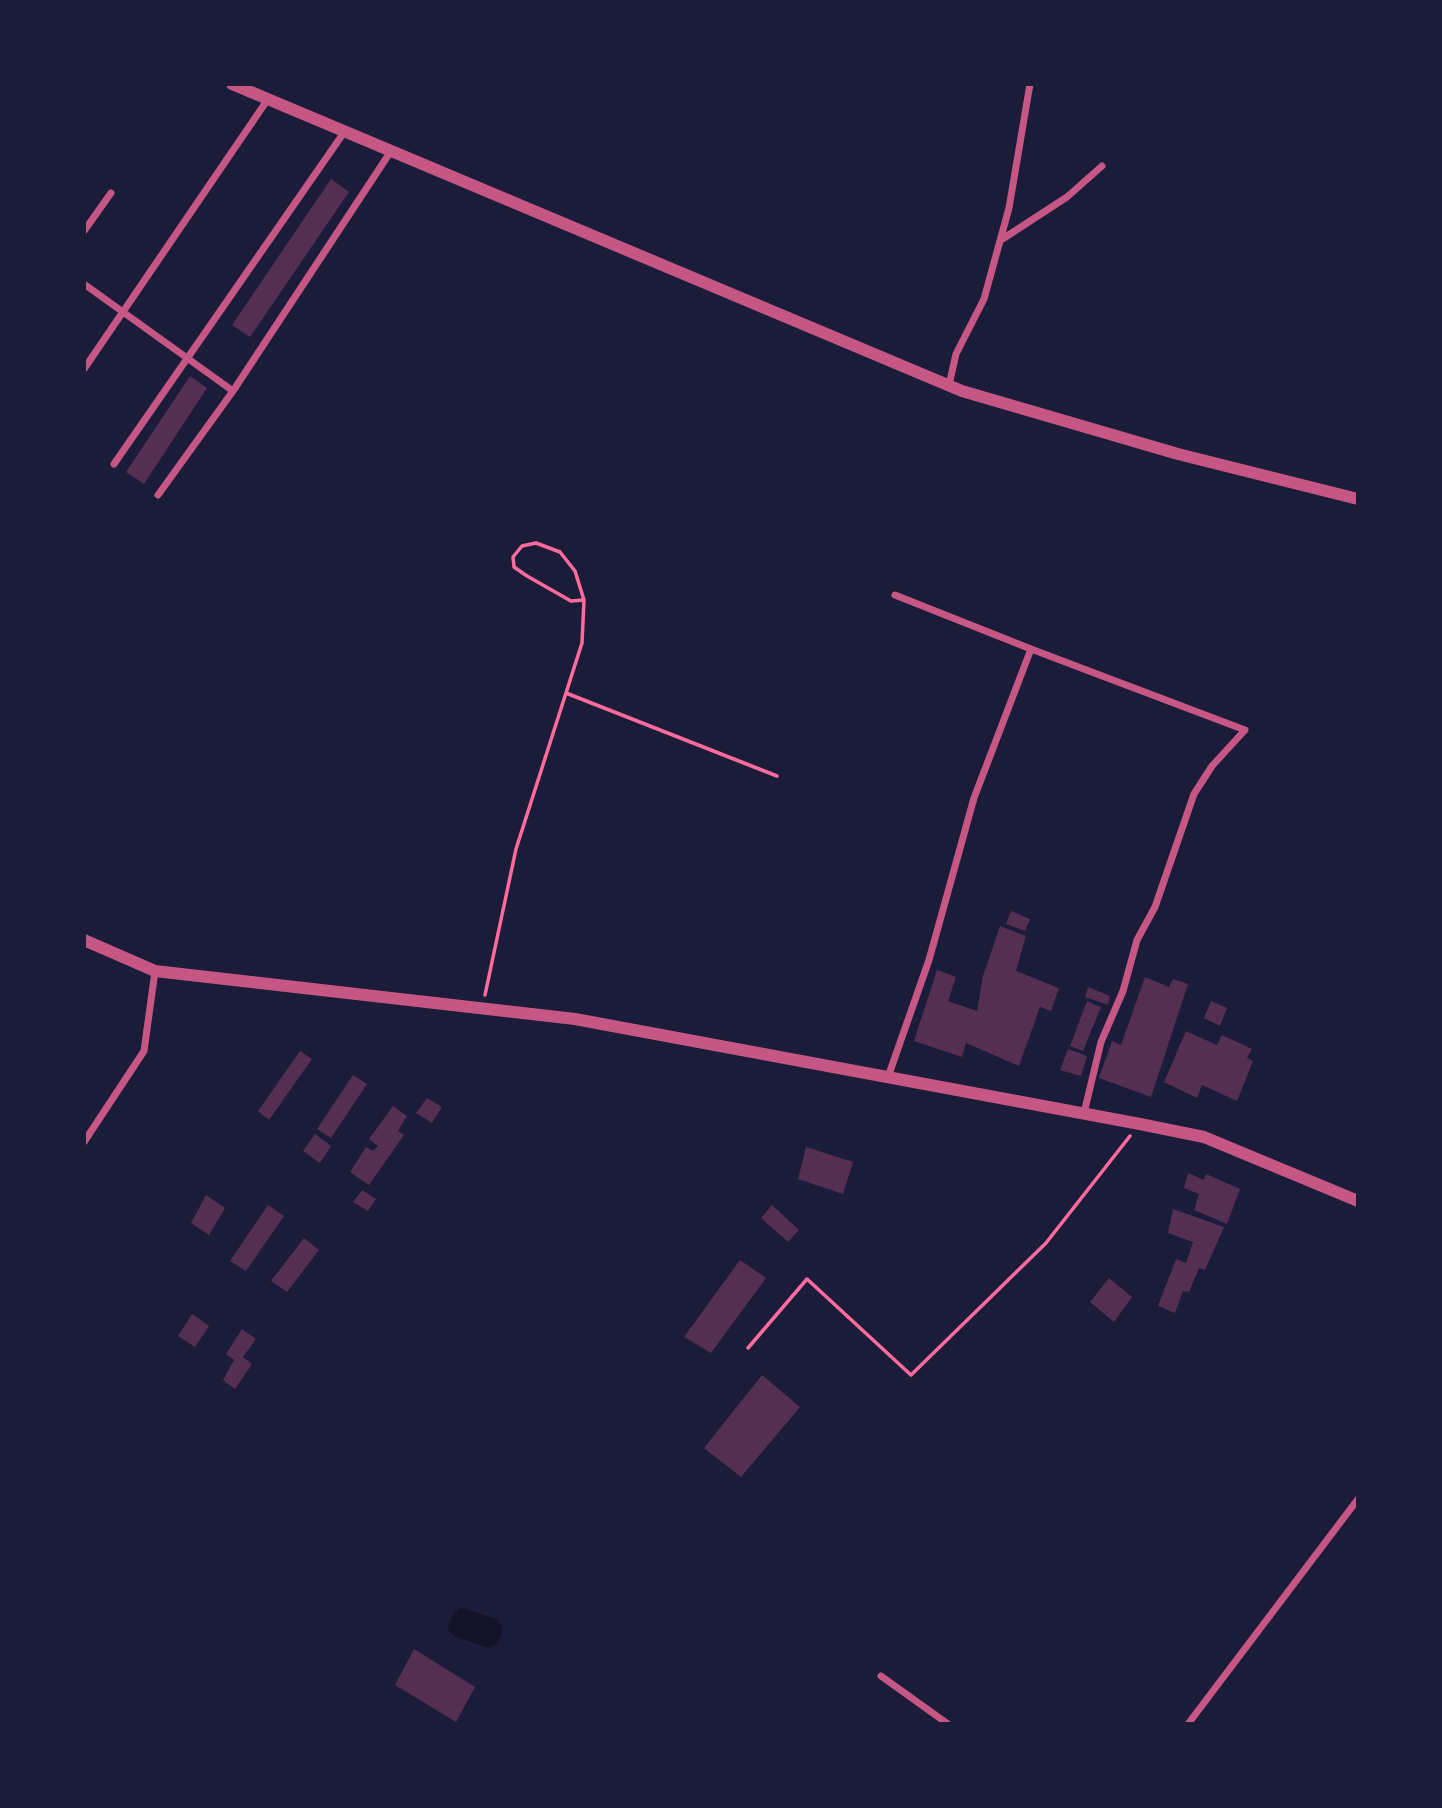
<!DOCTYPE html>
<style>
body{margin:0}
#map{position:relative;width:1442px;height:1808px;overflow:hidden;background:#1b1b3a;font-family:"PT Sans",sans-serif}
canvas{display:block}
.frame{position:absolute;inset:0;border:86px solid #1b1b3a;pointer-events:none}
</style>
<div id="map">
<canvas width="1442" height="1808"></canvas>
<div class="frame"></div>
</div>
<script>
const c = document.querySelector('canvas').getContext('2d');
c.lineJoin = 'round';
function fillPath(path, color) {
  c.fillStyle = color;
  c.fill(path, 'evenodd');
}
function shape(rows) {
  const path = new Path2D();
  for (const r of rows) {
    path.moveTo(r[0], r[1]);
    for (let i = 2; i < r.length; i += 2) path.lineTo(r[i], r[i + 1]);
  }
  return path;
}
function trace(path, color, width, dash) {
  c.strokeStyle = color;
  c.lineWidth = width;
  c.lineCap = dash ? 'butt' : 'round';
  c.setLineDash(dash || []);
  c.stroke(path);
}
fillPath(shape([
 [461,1608,497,1619,503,1628,499,1642,489,1648,454,1636,448,1630,449,1623,454,1613]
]), '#12122b');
fillPath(shape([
 [331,179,349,192,250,337,232,325],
 [190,376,207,388,144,484,126,472],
 [1011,911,1030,919,1025,931,1006,924],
 [1000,926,1026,936,1016,971,1059,988,1051,1011,1040,1007,1019,1066,966,1043,962,1057,914,1041,937,970,956,977,948,1001,977,1011,983,976],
 [1145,977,1169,987,1173,979,1188,984,1151,1097,1099,1078,1112,1041,1121,1045],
 [1088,987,1110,996,1108,1005,1085,997],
 [1087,1001,1101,1007,1083,1051,1070,1046],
 [1211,1001,1227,1008,1220,1026,1204,1018],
 [1186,1031,1217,1045,1222,1035,1252,1049,1247,1058,1253,1061,1237,1101,1202,1085,1197,1098,1164,1082],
 [1068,1049,1087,1056,1081,1076,1060,1070],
 [300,1051,312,1059,269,1120,258,1111],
 [353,1075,367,1084,331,1138,317,1129],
 [427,1098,442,1107,432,1123,416,1113],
 [393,1106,407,1116,398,1131,404,1135,369,1185,350,1172,366,1147,373,1151,378,1146,369,1139],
 [315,1134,331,1146,320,1163,303,1151],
 [806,1147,853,1162,843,1194,798,1179],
 [1188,1173,1204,1180,1206,1174,1240,1189,1227,1224,1194,1210,1199,1194,1184,1188],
 [362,1190,376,1199,368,1211,353,1202],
 [206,1195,225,1208,209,1235,191,1223],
 [268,1205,284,1216,246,1271,230,1261],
 [772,1205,799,1230,788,1242,761,1218],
 [1173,1209,1224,1227,1205,1270,1199,1268,1189,1292,1183,1291,1175,1313,1158,1306,1176,1259,1186,1263,1193,1242,1168,1233],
 [304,1238,319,1250,287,1292,271,1281],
 [740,1260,766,1278,711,1353,684,1337],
 [1109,1278,1132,1297,1114,1322,1090,1302],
 [192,1314,209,1326,195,1347,178,1336],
 [242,1329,256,1339,243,1357,252,1364,235,1389,223,1380,234,1360,226,1354],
 [762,1375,800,1407,741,1477,704,1448],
 [414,1649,475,1687,456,1722,395,1685]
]), '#542f53');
trace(shape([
 [566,693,777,776],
 [485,995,516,849,582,643,584,600,575,571,560,552,536,543,522,546,513,557,514,567,527,576,571,601,584,600],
 [748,1348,807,1279,911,1375,1046,1243,1130,1136]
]), '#ff6b9d', 3.5);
trace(shape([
 [84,231,111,193],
 [1001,240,1067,197,1102,166],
 [84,284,233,391],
 [84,369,268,99],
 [949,385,956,354,984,299,1009,208,1030,84],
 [114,464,345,131],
 [158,495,233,391,391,151],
 [895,595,1031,649],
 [888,1077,929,960,974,798,1031,649,1245,730,1212,766,1194,794,1155,907,1137,940,1123,991,1101,1042,1084,1113],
 [84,1142,144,1051,155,971],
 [881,1676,948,1724],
 [1188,1724,1358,1499]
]), '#c65784', 7);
trace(shape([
 [232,84,962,391,1178,454,1358,499],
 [84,940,155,971,575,1019,1140,1124,1204,1137,1358,1201]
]), '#c65784', 12);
</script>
